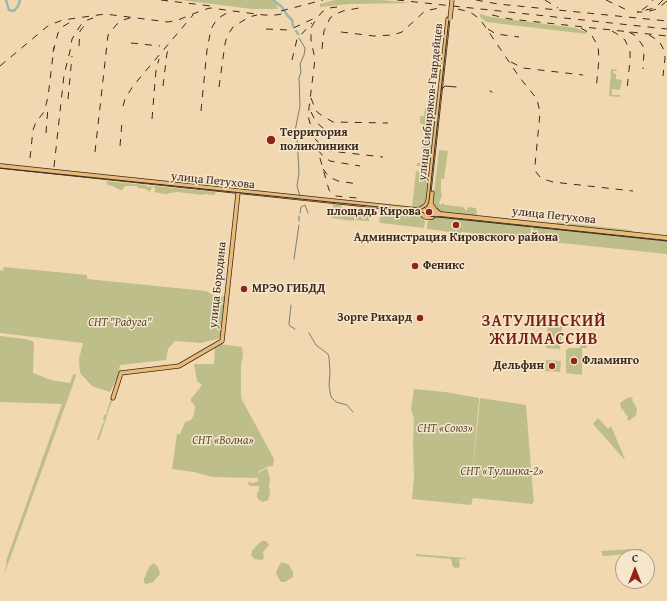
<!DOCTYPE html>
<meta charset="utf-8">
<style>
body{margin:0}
#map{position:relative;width:667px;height:601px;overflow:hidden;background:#f1d8b0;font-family:"Gentium Book Plus",serif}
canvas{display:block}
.north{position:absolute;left:615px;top:549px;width:40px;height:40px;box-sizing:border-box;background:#f6e6cc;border:1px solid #ab9a87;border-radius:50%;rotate:0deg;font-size:11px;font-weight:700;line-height:16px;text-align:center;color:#3b291f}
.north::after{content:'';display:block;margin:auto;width:14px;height:18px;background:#8f2418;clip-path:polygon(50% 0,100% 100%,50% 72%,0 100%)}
</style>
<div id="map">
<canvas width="667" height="601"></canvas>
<div class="north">С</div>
</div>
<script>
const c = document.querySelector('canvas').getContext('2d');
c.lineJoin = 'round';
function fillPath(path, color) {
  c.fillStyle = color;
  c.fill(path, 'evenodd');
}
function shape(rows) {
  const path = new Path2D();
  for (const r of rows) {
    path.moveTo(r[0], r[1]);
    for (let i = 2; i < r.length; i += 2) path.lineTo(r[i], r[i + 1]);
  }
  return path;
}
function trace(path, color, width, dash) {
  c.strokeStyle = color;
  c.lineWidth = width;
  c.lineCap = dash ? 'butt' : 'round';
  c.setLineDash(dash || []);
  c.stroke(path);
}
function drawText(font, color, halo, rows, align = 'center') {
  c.font = font + ' "Gentium Book Plus",serif';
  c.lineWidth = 3;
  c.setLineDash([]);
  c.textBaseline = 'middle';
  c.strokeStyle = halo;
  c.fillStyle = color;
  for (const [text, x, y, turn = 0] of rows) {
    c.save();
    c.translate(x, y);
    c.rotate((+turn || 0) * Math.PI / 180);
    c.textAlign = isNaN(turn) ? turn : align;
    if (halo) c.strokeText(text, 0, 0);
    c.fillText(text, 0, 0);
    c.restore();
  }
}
fillPath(shape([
 [181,0,272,0,276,3,278,9,252,9],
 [335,0,381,0,411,3,349,4,320,7,320,4],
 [480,14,491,17,576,28,586,32,587,34,486,22,480,17],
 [611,69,617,70,617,71,613,71,613,73,616,74,616,79,622,80,620,90,612,89,612,95,620,95,620,97,609,96],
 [437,91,438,95,430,166,417,166,417,163,421,163,424,138,424,125,420,123,420,116,424,116,425,108,431,108,433,105,430,103,434,97,433,96,433,92],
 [439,150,448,151,444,179,441,179,441,191,442,195,439,203,441,205,442,203,445,205,463,207,466,211,468,207,476,208,477,214,475,216,444,213,439,211,433,202],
 [416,171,430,173,427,200,418,208,412,208],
 [106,181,146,185,147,187,153,186,216,192,214,195,204,194,203,195,177,192,169,193,168,194,164,194,154,192,156,189,154,187,152,187,150,192,146,189,138,188,137,186,125,186,122,190,118,189,113,186,108,185],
 [333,204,341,205,346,215,353,216,354,209,355,209,354,221,331,218],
 [356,209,371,211,369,221,355,220],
 [382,209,420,214,425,221,424,228,381,223,379,222],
 [438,215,531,225,530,240,462,232,458,234,450,233,444,231,427,229,427,222,434,216],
 [557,222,631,230,632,231,628,232,557,224],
 [533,225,667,239,667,254,532,240],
 [4,267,87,275,87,279,206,291,217,297,226,296,221,338,201,343,175,341,168,349,166,360,120,365,119,370,121,369,121,373,99,440,98,440,97,439,104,421,103,420,104,415,106,415,117,378,110,392,92,386,80,373,79,359,83,343,0,333,0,270,3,271],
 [548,325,562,326,560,349,546,348],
 [0,336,26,339,34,342,33,373,51,380,70,383,73,375,76,374,76,376,4,575,7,562,6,561,62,404,0,402],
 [581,343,587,343,587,348,582,348,582,375,566,373,566,350,569,348,580,348],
 [220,344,242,347,243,355,241,366,241,398,274,459,273,466,267,467,259,471,258,475,260,472,267,468,270,479,269,486,270,494,268,500,263,502,259,500,257,497,257,492,259,491,259,486,251,486,248,484,247,482,253,483,258,481,258,477,257,478,212,477,194,472,172,469,177,434,180,434,185,422,191,420,194,415,195,406,191,401,191,399,202,385,197,381,194,364,214,364,215,347],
 [546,360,561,361,560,372,545,371],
 [414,389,445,392,479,398,471,488,480,398,526,405,533,493,534,501,532,504,473,498,471,505,412,499,414,477,413,443,414,419,411,409],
 [630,397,633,398,632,400,637,409,636,415,629,421,627,419,628,416,626,415,623,409,622,411,620,403,627,398],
 [598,418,608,429,611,426,625,459,624,459,593,424],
 [262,541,266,541,269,545,263,552,264,558,262,560,254,559,251,555,252,551,257,545],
 [633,549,642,549,643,552,639,553,603,556,601,551],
 [416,554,465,558,466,559,459,559,460,567,456,568,453,567,451,559,416,556],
 [282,562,289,565,293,572,293,577,285,582,282,582,280,581,276,573,279,565],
 [154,563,158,567,160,574,153,582,146,584,144,583,144,579,149,567]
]), '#bdbe89');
trace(shape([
 [299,38,305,48,304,55,300,64,301,72,299,78,300,106,295,131,297,136,299,173,297,186,300,196],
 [300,213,301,207,305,205,308,213],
 [299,221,299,216],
 [294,259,299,225],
 [291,305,289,324,290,326,295,329],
 [309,333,316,345,328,354,329,357,330,372,329,385,331,397,336,402,347,405,353,412]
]), '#757f75', 1);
trace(shape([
 [6,0,9,10,14,11,18,6,20,0],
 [273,0,282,7,287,15,292,20,293,26],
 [296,31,298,34]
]), '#9bb9af', 2.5);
const major = shape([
 [432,193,431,202,432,206],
 [426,205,428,201,448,19],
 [113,398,121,373,179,366,222,341,238,193]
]);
const highway = shape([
 [0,166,417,210,421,209,425,206,429,205,433,207,435,210,440,214],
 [423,208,423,215,426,217,432,217,435,213],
 [434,215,440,214,667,238]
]);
trace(major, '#3b291f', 5);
trace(highway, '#3b291f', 5.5);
trace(major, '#e8bc78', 3.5);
trace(highway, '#e8bc78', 4);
trace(shape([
 [441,90,445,86,456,87],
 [490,91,492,92],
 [0,168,417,211,422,212,428,216,667,241],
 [416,211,420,210,427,206,429,201,451,0]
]), '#3b291f', 1);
trace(shape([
 [161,0,211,6],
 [397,0,667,29],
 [476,0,498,4,667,21],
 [545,0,558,8],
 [606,0,629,11],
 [663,0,655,8,637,12,646,12,657,9,667,1],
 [337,7,329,8,322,12,315,21,311,28,311,40,315,59,308,116,329,190,336,196,357,198],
 [458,9,470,12,480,19,520,78,537,99,540,113,535,165,536,172,540,177,543,179,553,182,633,191],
 [642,10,650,4,653,0],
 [281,11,323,0],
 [492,15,510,19,667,36],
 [581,28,591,34,598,46,599,59,596,90],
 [266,29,289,30,317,17],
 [488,29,496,34,519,37],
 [612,31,617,34,625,40,630,51,630,60,627,90],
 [341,32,374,36,393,35,402,32,425,11,439,8],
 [629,32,636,36,643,46,644,52,643,69],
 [649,35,659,41,664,50,665,58,663,76],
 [131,43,160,46],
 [79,46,80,31,84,26],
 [322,49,324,31,330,18,336,14,343,11,359,8],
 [53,52,58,33,62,27,74,20],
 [292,60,297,39,312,23],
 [511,62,523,68,583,75],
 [0,66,49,25,63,20,105,14,168,22,178,20,203,10,210,8,264,15,276,15,287,13],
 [163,86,167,53,169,47],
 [219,87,225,44,227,36,233,27,249,17,257,15],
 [311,98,316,111,321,115,333,122,388,123],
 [68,99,72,56],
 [123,106,125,99,133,86,193,15],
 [201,111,207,50,211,29,217,19,225,14,232,12],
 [311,112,316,122,324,129,333,132,346,134],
 [152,119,156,70,159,59],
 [317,131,329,139],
 [46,133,48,107],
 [315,139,324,148,330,151,383,157],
 [120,146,122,122],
 [318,150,323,156,330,161,360,166],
 [95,152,108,35,117,24,123,20,130,18],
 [30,158,33,130,36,122,44,112,48,97,54,47],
 [54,167,64,75,70,51,72,39,80,26,85,21,93,18],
 [323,169,329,177,338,181,358,184]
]), '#3b291f', 1, [7, 7]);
const majorBridge = shape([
 [450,19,452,0]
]);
trace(majorBridge, '#3b291f', 5, []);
trace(majorBridge, '#e8bc78', 3.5);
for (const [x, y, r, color] of [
 [271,140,5,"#8f2418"],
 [429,212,4,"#8f2418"],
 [456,225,4,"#8f2418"],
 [415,266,4,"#8f2418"],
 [244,289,4,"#8f2418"],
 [420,318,4,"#8f2418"],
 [574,361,4,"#8f2418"],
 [552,366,4,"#8f2418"]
]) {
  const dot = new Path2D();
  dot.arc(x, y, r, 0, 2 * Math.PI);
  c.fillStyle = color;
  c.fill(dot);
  trace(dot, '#f6e6cc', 1.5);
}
drawText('12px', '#3b291f', '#f6e6cc', [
 ["улица Сибиряков-Гвардейцев",431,102,-84],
 ["улица Петухова",213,181,6],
 ["улица Петухова",554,216,6],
 ["улица Бородина",218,285,-84]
]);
drawText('bold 12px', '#3b291f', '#f6e6cc', [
 ["Территория",280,133],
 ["поликлиники",280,147],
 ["площадь Кирова",421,212,"right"],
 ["Администрация Кировского района",456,238,"center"],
 ["Феникс",423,266],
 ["МРЭО ГИБДД",252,289],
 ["Зорге Рихард",412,318,"right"],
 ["Фламинго",582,361],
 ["Дельфин",544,366,"right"]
], 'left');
drawText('italic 12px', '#5c4e3a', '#f6e6cc', [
 ["СНТ \"Радуга\"",120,323],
 ["СНТ «Союз»",445,429],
 ["СНТ «Волна»",223,441],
 ["СНТ «Тулинка-2»",502,472]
]);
c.letterSpacing = '1px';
drawText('bold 16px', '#7a1f14', '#f6e6cc', [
 ["ЗАТУЛИНСКИЙ",544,322],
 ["ЖИЛМАССИВ",544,340]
]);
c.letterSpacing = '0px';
</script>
